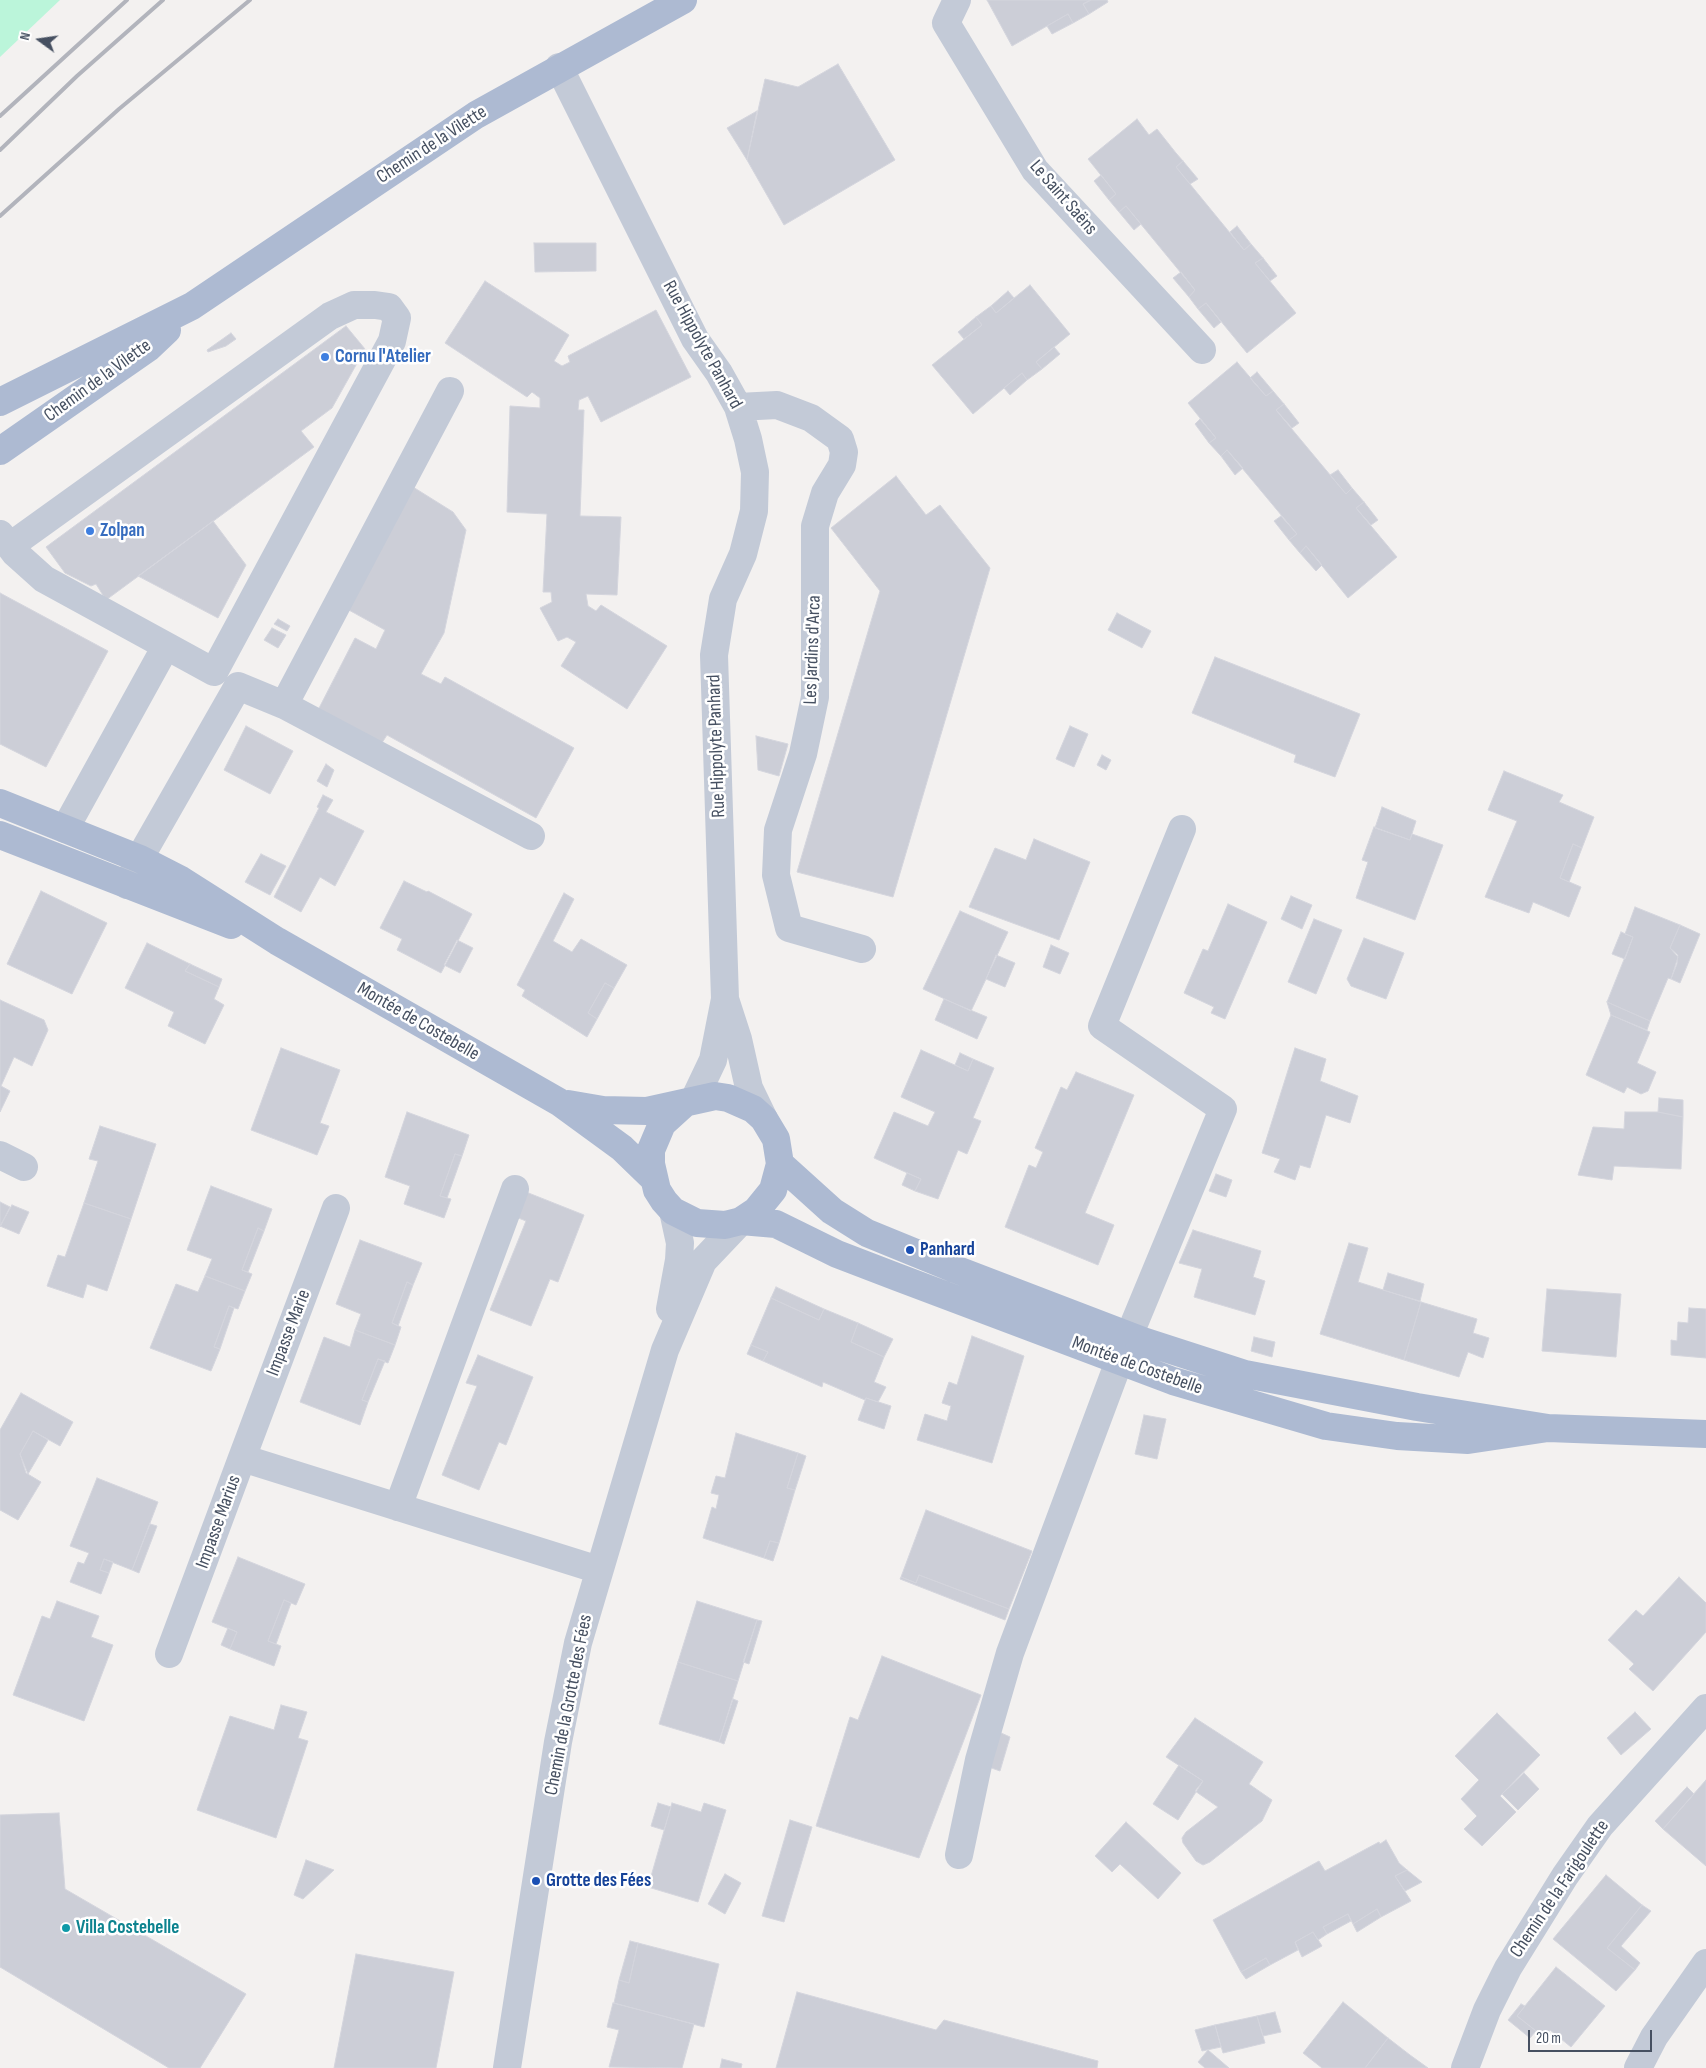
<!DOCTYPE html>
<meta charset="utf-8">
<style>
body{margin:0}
#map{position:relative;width:1706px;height:2068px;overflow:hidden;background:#f3f1f0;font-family:"Sofia Sans Condensed",sans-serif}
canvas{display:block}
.north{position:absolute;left:15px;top:15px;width:50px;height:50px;-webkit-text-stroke:4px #fff;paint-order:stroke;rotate:284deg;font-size:14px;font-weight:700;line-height:20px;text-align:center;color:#465061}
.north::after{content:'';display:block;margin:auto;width:18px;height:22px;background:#465061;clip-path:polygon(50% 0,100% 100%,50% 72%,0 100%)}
.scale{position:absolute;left:1528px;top:2030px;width:124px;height:22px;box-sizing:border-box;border:2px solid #465061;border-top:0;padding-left:6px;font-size:15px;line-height:18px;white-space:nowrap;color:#465061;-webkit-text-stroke:4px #fff;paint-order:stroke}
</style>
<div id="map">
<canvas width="1706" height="2068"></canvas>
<div class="north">N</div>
<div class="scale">20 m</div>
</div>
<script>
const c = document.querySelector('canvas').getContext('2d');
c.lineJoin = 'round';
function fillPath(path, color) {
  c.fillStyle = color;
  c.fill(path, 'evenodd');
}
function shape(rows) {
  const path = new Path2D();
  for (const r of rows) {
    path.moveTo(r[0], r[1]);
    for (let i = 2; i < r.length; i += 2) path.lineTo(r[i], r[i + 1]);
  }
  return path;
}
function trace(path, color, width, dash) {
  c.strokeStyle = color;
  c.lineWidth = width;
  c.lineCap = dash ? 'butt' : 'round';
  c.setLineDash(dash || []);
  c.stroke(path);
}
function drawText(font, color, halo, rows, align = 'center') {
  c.font = font + ' "Sofia Sans Condensed",sans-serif';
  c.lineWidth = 5;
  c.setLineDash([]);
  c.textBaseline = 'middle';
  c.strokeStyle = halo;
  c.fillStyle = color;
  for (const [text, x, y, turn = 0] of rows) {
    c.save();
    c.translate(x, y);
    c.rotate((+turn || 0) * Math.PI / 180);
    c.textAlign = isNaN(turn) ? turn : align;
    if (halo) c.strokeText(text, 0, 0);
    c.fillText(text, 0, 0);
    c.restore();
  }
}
fillPath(shape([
 [0,0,60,0,0,57]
]), '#bbf5da');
const building = shape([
 [987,0,1091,0,1083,4,1089,14,1073,23,1068,14,1012,46,987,0],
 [1091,0,1107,0,1108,2,1089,14,1083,4,1091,0],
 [1068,14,1073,23,1052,34,1047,26,1068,14],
 [838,64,895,160,784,225,747,160,765,79,798,87,838,64],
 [757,111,747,160,727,128,757,111],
 [1137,119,1149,135,1157,129,1176,153,1183,161,1176,167,1244,250,1251,244,1263,258,1255,263,1296,313,1247,353,1206,303,1198,309,1189,297,1195,290,1126,206,1119,212,1109,200,1116,194,1088,159,1137,119],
 [1183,161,1198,179,1190,184,1176,167,1183,161],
 [1101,175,1116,194,1109,200,1094,181,1101,175],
 [1126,206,1141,224,1134,230,1119,212,1126,206],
 [1237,226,1251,244,1244,250,1230,232,1237,226],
 [534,243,596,243,596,271,535,272,534,243],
 [1263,258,1277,276,1270,281,1255,263,1263,258],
 [1181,272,1195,290,1189,297,1173,278,1181,272],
 [485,281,569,335,554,361,562,366,570,362,568,356,656,310,691,377,601,422,588,396,579,400,578,410,584,410,580,516,621,517,617,595,586,594,588,606,596,611,601,605,667,646,627,709,561,666,576,642,567,637,558,641,540,608,552,602,551,592,543,592,547,514,507,512,510,406,540,408,540,398,532,392,527,397,445,343,485,281],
 [1030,285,1070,334,1036,362,1042,369,1027,380,1022,373,973,414,932,365,982,325,976,317,991,306,996,313,1030,285],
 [1008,291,1014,298,996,313,991,306,1008,291],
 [1206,303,1221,322,1214,328,1198,309,1206,303],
 [976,317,982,325,964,339,958,332,976,317],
 [346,326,365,349,332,408,301,431,314,447,106,600,96,584,91,586,65,573,46,547,346,326],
 [231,333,236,339,226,346,208,352,207,350,231,333],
 [1054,347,1060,354,1042,369,1036,362,1054,347],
 [1237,362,1266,396,1273,391,1284,404,1276,410,1346,494,1352,488,1364,502,1356,508,1397,557,1348,598,1306,546,1300,553,1289,540,1297,534,1227,450,1221,456,1209,443,1216,438,1188,403,1237,362],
 [1257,372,1273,391,1266,396,1250,378,1257,372],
 [1022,373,1027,380,1010,395,1004,388,1022,373],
 [1284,404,1299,423,1292,428,1276,410,1284,404],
 [1200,419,1216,438,1209,443,1195,424,1200,419],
 [1227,450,1243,468,1235,475,1221,456,1227,450],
 [1338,470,1352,488,1346,494,1330,475,1338,470],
 [896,476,926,515,940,505,990,568,893,897,797,872,880,591,831,528,896,476],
 [413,487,453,512,466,530,444,633,421,674,441,684,445,677,574,748,536,818,387,735,378,749,316,714,355,638,376,649,385,630,347,609,413,487],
 [1364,502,1378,520,1371,525,1356,508,1364,502],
 [1281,516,1297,534,1289,540,1274,521,1281,516],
 [213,521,246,565,218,618,138,576,213,521],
 [1306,546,1322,565,1316,571,1300,553,1306,546],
 [0,593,108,651,46,767,0,744,0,593],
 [1117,613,1151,631,1142,648,1108,630,1117,613],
 [278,619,290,626,287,631,274,624,278,619],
 [272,628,286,635,278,648,264,640,272,628],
 [1215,657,1360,714,1335,777,1294,762,1296,755,1192,713,1215,657],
 [246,726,293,751,270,794,224,770,246,726],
 [1070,726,1088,734,1074,767,1056,759,1070,726],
 [756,736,788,744,779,776,758,770,756,736],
 [1102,755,1111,760,1106,770,1097,765,1102,755],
 [326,764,334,770,327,787,317,781,326,764],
 [1504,771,1563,795,1559,802,1594,817,1582,848,1573,844,1560,878,1581,887,1569,917,1533,902,1529,913,1485,897,1517,821,1488,810,1504,771],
 [323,795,333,800,326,812,364,831,335,886,320,877,301,912,274,897,319,808,317,807,323,795],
 [1382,807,1416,821,1410,840,1375,828,1382,807],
 [1374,827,1410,840,1412,834,1443,845,1415,920,1356,898,1368,862,1362,860,1374,827],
 [1034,839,1090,862,1059,940,969,907,995,848,1026,860,1034,839],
 [1573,844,1582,848,1569,882,1560,878,1573,844],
 [261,854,286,866,270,895,245,882,261,854],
 [404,881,427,892,428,891,472,914,441,973,397,950,402,939,380,928,404,881],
 [41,891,107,923,72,994,7,964,41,891],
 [564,893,574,899,553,941,572,952,581,939,627,965,614,988,605,983,588,1013,597,1019,587,1037,522,996,525,990,517,985,564,893],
 [1291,896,1312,905,1302,929,1281,919,1291,896],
 [1228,904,1267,922,1225,1019,1211,1013,1214,1007,1184,993,1203,949,1208,951,1228,904],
 [1635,907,1680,925,1670,948,1678,955,1677,964,1671,979,1668,978,1650,1021,1607,1002,1633,937,1625,934,1635,907],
 [960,911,1008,932,971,1011,923,989,960,911],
 [1314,919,1342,930,1316,994,1288,982,1314,919],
 [1680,925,1700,934,1680,983,1671,979,1678,957,1670,948,1680,925],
 [1621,932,1633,937,1625,959,1612,954,1621,932],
 [1364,938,1404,953,1386,999,1351,986,1347,979,1364,938],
 [457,940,473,948,460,973,444,965,457,940],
 [147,943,190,964,185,971,219,987,214,999,224,1005,205,1044,168,1026,174,1012,125,988,147,943],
 [1051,945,1069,953,1060,974,1043,967,1051,945],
 [996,955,1015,963,1005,987,986,979,996,955],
 [190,964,222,979,219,987,185,971,190,964],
 [605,983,614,988,597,1019,588,1013,605,983],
 [944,999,987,1017,977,1039,935,1020,944,999],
 [0,1000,44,1020,48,1030,32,1066,14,1057,1,1086,10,1091,0,1112,0,1000],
 [1607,1002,1650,1021,1647,1030,1611,1015,1607,1002],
 [1611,1015,1650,1032,1637,1063,1656,1072,1648,1091,1641,1094,1627,1087,1624,1093,1586,1075,1611,1015],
 [281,1048,340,1070,320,1123,329,1126,317,1155,251,1130,281,1048],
 [1295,1048,1326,1059,1320,1081,1358,1096,1350,1123,1326,1115,1310,1168,1300,1165,1295,1180,1274,1172,1280,1159,1262,1153,1295,1048],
 [921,1050,968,1071,973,1059,994,1068,973,1118,981,1121,967,1154,958,1150,938,1199,915,1191,921,1179,874,1158,894,1112,928,1126,935,1112,901,1097,921,1050],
 [960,1053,973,1059,968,1071,955,1065,960,1053],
 [1076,1072,1134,1095,1085,1213,1114,1225,1098,1265,1005,1227,1029,1165,1036,1168,1043,1152,1035,1148,1061,1087,1067,1090,1076,1072],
 [1659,1098,1683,1100,1683,1117,1658,1112,1659,1098],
 [407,1112,469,1135,462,1156,455,1154,440,1196,451,1199,444,1218,404,1204,410,1186,385,1177,407,1112],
 [1625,1112,1658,1112,1683,1117,1681,1169,1614,1166,1612,1180,1578,1175,1593,1127,1624,1129,1625,1112],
 [100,1126,156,1144,131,1219,84,1203,98,1161,89,1159,100,1126],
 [455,1154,462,1156,447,1198,440,1196,455,1154],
 [907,1173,921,1179,915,1191,902,1185,907,1173],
 [1216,1174,1232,1180,1226,1197,1209,1191,1216,1174],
 [211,1186,272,1209,264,1231,258,1228,242,1270,252,1274,245,1291,205,1276,212,1259,187,1250,211,1186],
 [526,1192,584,1215,558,1282,550,1279,531,1326,490,1310,526,1221,516,1217,526,1192],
 [0,1202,10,1207,0,1227,0,1202],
 [84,1203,131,1219,107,1291,87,1284,83,1298,47,1286,58,1255,65,1257,84,1203],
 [12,1205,29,1212,19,1234,0,1226,12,1205],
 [258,1228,264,1231,248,1272,242,1270,258,1228],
 [1193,1230,1261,1251,1253,1277,1265,1281,1255,1315,1194,1297,1202,1269,1179,1263,1193,1230],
 [360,1240,422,1263,413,1285,407,1282,392,1323,401,1327,395,1345,355,1330,361,1314,336,1304,360,1240],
 [1349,1243,1368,1248,1358,1282,1421,1302,1404,1360,1320,1334,1349,1243],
 [1388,1273,1424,1284,1420,1301,1383,1290,1388,1273],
 [205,1276,245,1291,238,1309,229,1306,214,1347,220,1349,211,1371,150,1348,176,1284,198,1292,205,1276],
 [407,1282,413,1285,398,1326,392,1323,407,1282],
 [776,1287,824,1309,819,1320,771,1298,776,1287],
 [1547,1289,1621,1294,1616,1357,1542,1351,1547,1289],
 [771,1298,819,1320,824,1309,858,1323,851,1342,884,1357,874,1382,886,1387,878,1402,866,1398,865,1400,823,1382,822,1387,763,1361,768,1352,751,1345,771,1298],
 [1421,1302,1477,1319,1473,1333,1489,1338,1483,1358,1468,1352,1459,1377,1404,1360,1421,1302],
 [229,1306,234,1308,220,1349,214,1347,229,1306],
 [1689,1308,1706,1309,1706,1358,1671,1355,1671,1340,1677,1341,1678,1322,1688,1323,1689,1308],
 [858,1323,893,1339,884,1357,851,1342,858,1323],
 [355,1330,395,1345,388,1363,378,1359,362,1400,368,1402,360,1425,300,1402,324,1337,350,1347,355,1330],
 [972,1336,1024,1356,992,1463,917,1440,925,1414,947,1421,951,1406,942,1403,949,1382,957,1385,972,1336],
 [1254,1337,1275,1342,1272,1357,1251,1351,1254,1337],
 [751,1345,768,1352,763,1361,747,1354,751,1345],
 [478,1355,533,1377,506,1445,499,1442,479,1490,442,1475,477,1386,466,1383,478,1355],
 [378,1359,385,1361,368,1402,362,1400,378,1359],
 [21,1393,73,1422,60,1446,33,1431,20,1454,26,1473,41,1482,18,1520,0,1510,0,1430,21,1393],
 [866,1398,891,1406,884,1429,858,1420,866,1398],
 [1144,1415,1166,1419,1157,1459,1135,1454,1144,1415],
 [33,1431,48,1440,28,1474,20,1454,33,1431],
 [736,1433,798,1453,787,1488,795,1490,779,1543,770,1541,764,1558,703,1538,712,1507,716,1509,719,1495,711,1493,716,1476,725,1478,736,1433],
 [798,1453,806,1456,795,1490,787,1488,798,1453],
 [97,1478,158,1502,132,1570,104,1559,100,1570,109,1573,101,1594,70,1582,78,1562,84,1564,89,1553,70,1546,97,1478],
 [926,1510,1032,1551,1009,1609,919,1575,916,1583,901,1577,926,1510],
 [150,1524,157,1526,139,1573,132,1570,150,1524],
 [770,1541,779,1543,773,1561,764,1558,770,1541],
 [238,1557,305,1584,296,1605,284,1600,268,1641,281,1646,274,1666,230,1649,237,1632,212,1622,238,1557],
 [104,1559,113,1562,109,1573,100,1570,104,1559],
 [919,1575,1009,1609,1005,1620,900,1579,901,1577,916,1583,919,1575],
 [1679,1577,1706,1603,1706,1632,1653,1691,1629,1669,1634,1664,1608,1640,1636,1610,1643,1616,1679,1577],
 [284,1600,291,1603,276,1644,268,1641,284,1600],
 [57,1601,99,1616,91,1637,113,1645,84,1721,13,1695,42,1616,50,1619,57,1601],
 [697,1601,757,1620,738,1681,678,1662,697,1601],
 [757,1620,762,1621,749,1664,743,1662,757,1620],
 [228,1628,237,1632,230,1649,221,1645,228,1628],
 [882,1656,981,1695,919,1858,816,1826,850,1717,858,1720,882,1656],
 [678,1662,738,1681,719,1742,659,1724,678,1662],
 [733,1699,738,1701,724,1744,719,1742,733,1699],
 [281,1705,307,1712,298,1738,308,1741,276,1838,197,1810,230,1716,274,1730,281,1705],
 [1635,1712,1651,1729,1621,1755,1607,1738,1635,1712],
 [1497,1713,1540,1755,1500,1796,1516,1812,1482,1846,1464,1829,1477,1816,1461,1799,1479,1780,1455,1756,1497,1713],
 [1195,1718,1263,1762,1249,1784,1272,1800,1262,1821,1210,1862,1203,1865,1196,1861,1183,1843,1182,1838,1186,1832,1218,1807,1195,1791,1203,1781,1166,1757,1195,1718],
 [999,1732,1010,1737,1000,1771,986,1766,999,1732],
 [1179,1765,1203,1781,1178,1820,1153,1804,1179,1765],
 [1524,1773,1539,1789,1518,1810,1502,1794,1524,1773],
 [1706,1780,1706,1866,1663,1829,1706,1780],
 [1687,1787,1694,1794,1663,1829,1655,1821,1687,1787],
 [658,1803,671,1807,664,1830,651,1826,658,1803],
 [672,1803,701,1812,704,1803,726,1810,698,1902,648,1887,672,1803],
 [59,1813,65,1889,246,1994,200,2068,169,2068,0,1967,0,1815,59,1813],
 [790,1820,812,1827,784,1922,762,1916,790,1820],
 [1126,1822,1181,1873,1158,1899,1120,1864,1112,1872,1095,1856,1126,1822],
 [1386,1840,1399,1863,1407,1870,1395,1876,1411,1901,1381,1917,1377,1909,1353,1924,1348,1914,1323,1927,1327,1934,1318,1940,1313,1932,1295,1942,1298,1950,1270,1965,1266,1958,1241,1972,1213,1920,1319,1861,1325,1871,1379,1842,1380,1844,1386,1840],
 [306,1860,334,1870,303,1899,294,1895,306,1860],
 [1407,1870,1422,1882,1405,1891,1395,1876,1407,1870],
 [725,1874,741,1883,725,1914,708,1904,725,1874],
 [1606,1875,1642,1905,1607,1948,1635,1970,1616,1991,1553,1939,1606,1875],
 [1642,1905,1651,1911,1621,1946,1640,1963,1635,1970,1607,1948,1642,1905],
 [1377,1909,1381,1917,1357,1932,1353,1924,1377,1909],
 [1348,1914,1351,1921,1327,1934,1323,1927,1348,1914],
 [1313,1932,1322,1946,1302,1957,1295,1942,1313,1932],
 [630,1941,638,1943,629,1983,619,1980,630,1941],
 [638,1943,719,1964,704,2027,614,2003,619,1980,629,1983,638,1943],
 [356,1954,454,1972,436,2068,334,2068,356,1954],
 [1266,1958,1270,1965,1246,1979,1241,1972,1266,1958],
 [1556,1967,1605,2006,1571,2047,1550,2030,1545,2038,1517,2016,1556,1967],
 [797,1992,936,2030,944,2020,1098,2061,1097,2068,776,2068,797,1992],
 [1343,2002,1388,2038,1365,2068,1322,2068,1303,2053,1343,2002],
 [613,2003,694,2024,682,2068,609,2067,619,2030,607,2027,613,2003],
 [1521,2004,1525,2006,1517,2016,1536,2031,1530,2038,1508,2020,1521,2004],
 [1275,2012,1281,2032,1263,2036,1257,2016,1275,2012],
 [1257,2016,1265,2043,1223,2053,1215,2025,1257,2016],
 [1215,2025,1221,2047,1202,2051,1195,2030,1215,2025],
 [1388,2038,1410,2055,1428,2068,1365,2068,1388,2038],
 [1208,2050,1229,2068,1205,2068,1198,2062,1208,2050],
 [722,2059,742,2064,741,2068,720,2068,722,2059]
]);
fillPath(building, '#ccced7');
trace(building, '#d4d5dd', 1);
trace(shape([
 [957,0,946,23,1035,170,1202,350],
 [559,67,695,339,719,373,738,407,748,439,755,472,754,511,743,554,723,599,714,655,725,999,713,1060,694,1100],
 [738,407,777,405,811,418,840,439,844,452,842,465,825,493,815,526,815,697,803,754,778,830,776,875,789,928,862,949],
 [0,534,15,553,44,579,214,672,392,341,397,318,389,307,375,305,354,305,330,316,10,546],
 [284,705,450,391],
 [65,829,166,646],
 [127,885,146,847,238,686,284,705,531,836],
 [726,1002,738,1039,749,1088,764,1119],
 [0,1155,24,1167],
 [670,1309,679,1260,680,1243,673,1211],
 [242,1458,336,1208],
 [398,1507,515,1189],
 [169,1654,242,1458,599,1570],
 [959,1855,979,1760,1010,1653,1124,1348,1223,1109,1102,1026,1182,829],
 [507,2068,558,1742,578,1643,665,1350,703,1261,741,1221],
 [1465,2068,1487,2010,1508,1968,1565,1876,1600,1826,1706,1708],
 [1638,2068,1654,2037,1706,1963]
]), '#c3cad7', 28);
trace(shape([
 [0,402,192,306,476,115,683,0],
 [0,451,148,348,167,330],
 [0,803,140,859,181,880,277,941,559,1102,622,1148,653,1178],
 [0,835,231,925],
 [568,1104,603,1110,647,1111,715,1096,728,1098,753,1109,764,1119,776,1139,780,1164,773,1190,756,1211,741,1221],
 [684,1104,662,1124,651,1150,651,1164,657,1190,664,1201,673,1211,697,1223,725,1225,741,1221,776,1224,837,1254,897,1277,1173,1381,1326,1426,1397,1436,1468,1440,1548,1428],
 [780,1164,832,1211,867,1233,955,1269,1143,1341,1245,1374,1417,1407,1548,1428,1706,1434]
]), '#adbad2', 28);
trace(shape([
 [0,116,127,0],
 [0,150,77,76,163,0],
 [0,216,119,109,250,0]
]), '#b2b4bc', 4);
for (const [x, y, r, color] of [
 [325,357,5,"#3f7fe0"],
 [90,531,5,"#3f7fe0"],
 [910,1250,5,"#1a4fb4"],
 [536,1881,5,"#1a4fb4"],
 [66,1928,5,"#0f9aa8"]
]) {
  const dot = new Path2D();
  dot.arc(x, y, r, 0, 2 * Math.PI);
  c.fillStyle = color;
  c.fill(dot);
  trace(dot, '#fff', 2);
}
drawText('19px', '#465061', '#fff', [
 ["Chemin de la Vilette",432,145,-33],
 ["Le Saint Saëns",1063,198,49],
 ["Rue Hippolyte Panhard",702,345,61],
 ["Chemin de la Vilette",98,381,-36],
 ["Les Jardins d'Arca",813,650,-88],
 ["Rue Hippolyte Panhard",717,746,-92],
 ["Montée de Costebelle",418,1022,30],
 ["Impasse Marie",289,1333,-69],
 ["Montée de Costebelle",1137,1366,20],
 ["Impasse Marius",219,1522,-70],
 ["Chemin de la Grotte des Fées",569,1705,-79],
 ["Chemin de la Farigoulette",1560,1889,-56]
]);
drawText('bold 19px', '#366cbe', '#fff', [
 ["Cornu l'Atelier",335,357],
 ["Zolpan",100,531]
], 'left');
drawText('bold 19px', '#164399', '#fff', [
 ["Panhard",920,1250],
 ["Grotte des Fées",546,1881]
], 'left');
drawText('bold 19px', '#0d838f', '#fff', [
 ["Villa Costebelle",76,1928]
], 'left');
</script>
